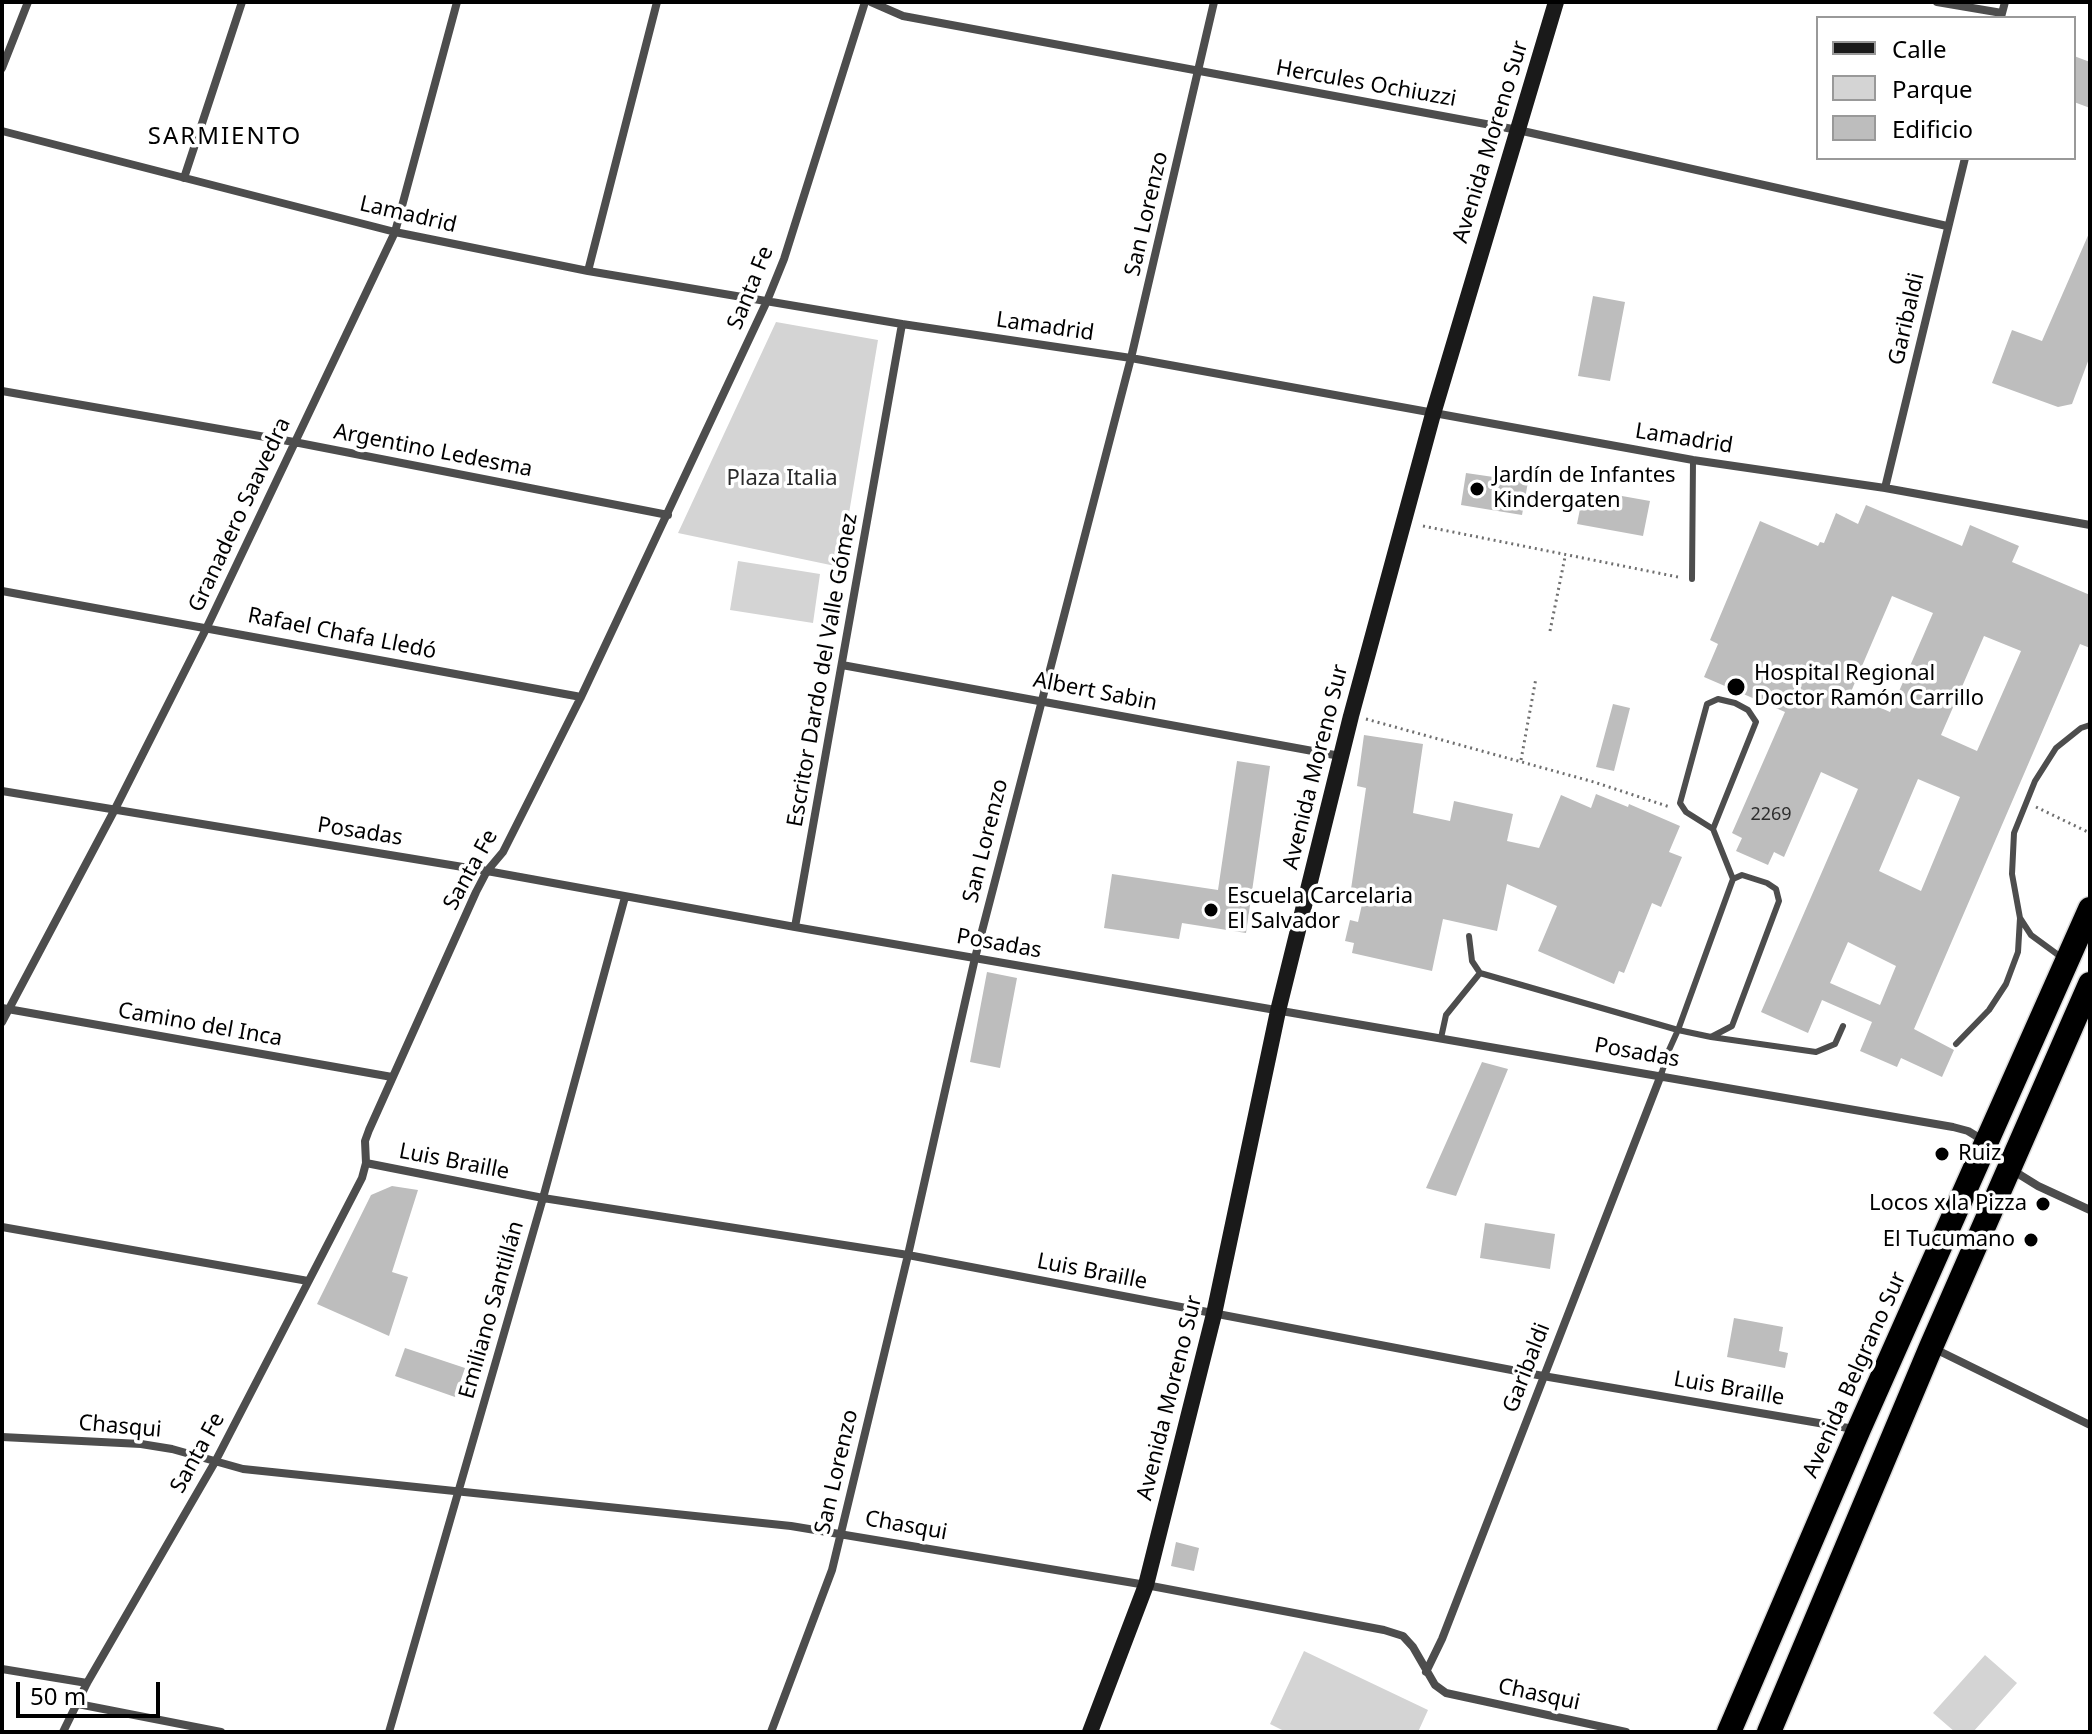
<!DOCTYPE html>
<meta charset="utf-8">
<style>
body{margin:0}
#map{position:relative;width:2092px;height:1734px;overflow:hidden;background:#fff;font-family:"Noto Sans",sans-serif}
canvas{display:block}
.frame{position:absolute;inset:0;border:4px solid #000;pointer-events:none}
.legend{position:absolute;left:1816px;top:16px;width:260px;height:144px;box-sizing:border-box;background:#fff;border:2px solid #999;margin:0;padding:10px 14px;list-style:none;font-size:24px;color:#000}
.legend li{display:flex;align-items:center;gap:16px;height:40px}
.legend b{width:40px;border:2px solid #999}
.scale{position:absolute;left:16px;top:1682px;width:144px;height:36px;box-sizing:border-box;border:4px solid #000;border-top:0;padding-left:10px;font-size:24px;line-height:28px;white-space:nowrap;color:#000;-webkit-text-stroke:6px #fff;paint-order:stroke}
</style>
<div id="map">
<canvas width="2092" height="1734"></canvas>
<div class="frame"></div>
<ul class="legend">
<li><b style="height:10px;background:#1a1a1a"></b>Calle</li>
<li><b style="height:22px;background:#d4d4d4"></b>Parque</li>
<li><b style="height:22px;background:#bdbdbd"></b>Edificio</li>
</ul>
<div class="scale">50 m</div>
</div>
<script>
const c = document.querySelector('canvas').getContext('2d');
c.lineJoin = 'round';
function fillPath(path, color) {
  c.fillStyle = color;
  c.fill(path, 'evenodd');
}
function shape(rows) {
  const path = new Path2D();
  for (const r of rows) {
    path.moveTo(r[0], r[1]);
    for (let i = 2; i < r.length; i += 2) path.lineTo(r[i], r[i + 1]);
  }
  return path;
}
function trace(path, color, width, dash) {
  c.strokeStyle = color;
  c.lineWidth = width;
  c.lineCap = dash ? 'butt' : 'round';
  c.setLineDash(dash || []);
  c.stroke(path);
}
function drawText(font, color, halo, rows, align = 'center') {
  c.font = font + ' "Noto Sans",sans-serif';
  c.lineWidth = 7;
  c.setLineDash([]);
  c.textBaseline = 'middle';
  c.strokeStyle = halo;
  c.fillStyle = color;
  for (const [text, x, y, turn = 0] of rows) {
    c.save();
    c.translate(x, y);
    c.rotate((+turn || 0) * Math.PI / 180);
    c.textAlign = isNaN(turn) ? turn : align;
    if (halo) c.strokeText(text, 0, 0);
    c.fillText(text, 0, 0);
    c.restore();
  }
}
fillPath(shape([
 [776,322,878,340,840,567,678,533],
 [738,561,820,574,813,623,730,610],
 [1304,1651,1428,1710,1418,1732,1286,1732,1270,1724],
 [1985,1655,2017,1683,1973,1732,1955,1732,1933,1713]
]), '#d4d4d4');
fillPath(shape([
 [2074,56,2090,62,2090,108,2074,102],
 [2090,231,2090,356,2072,404,2058,407,1992,383,2012,330,2042,341],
 [1593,296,1625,302,1610,381,1578,376],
 [1466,473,1528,482,1522,515,1461,505],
 [1605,493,1650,501,1643,536,1577,524,1583,494,1604,498],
 [1866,505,1962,546,1970,525,2019,546,2012,562,2090,595,2090,648,2080,644,1914,1029,1954,1050,1942,1077,1901,1058,1897,1067,1860,1051,1872,1022,1822,1000,1808,1033,1761,1012,1858,789,1821,772,1784,857,1774,852,1768,865,1736,851,1742,838,1732,833,1785,712,1704,677,1718,644,1710,640,1760,521,1818,546,1820,542,1824,543,1836,513,1858,524],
 [1892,596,1933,613,1890,712,1850,694],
 [1984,636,2021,651,1977,751,1941,735],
 [1918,779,1960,797,1921,891,1879,871],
 [1848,942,1896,966,1880,1005,1830,983],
 [1613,704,1630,708,1614,771,1596,767],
 [1364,735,1423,744,1413,813,1450,821,1454,801,1513,814,1507,841,1539,848,1561,795,1591,808,1596,794,1628,807,1629,804,1680,826,1669,852,1682,857,1661,907,1652,903,1624,973,1619,971,1614,984,1538,951,1557,906,1507,884,1497,931,1443,919,1432,971,1352,953,1354,943,1345,941,1350,920,1358,922,1365,891,1351,889,1366,788,1357,786],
 [1237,761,1270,766,1246,933,1182,923,1179,939,1104,928,1112,874,1218,890],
 [987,972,1017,978,1000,1068,970,1062],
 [1482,1062,1508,1069,1456,1196,1426,1188],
 [392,1186,418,1190,392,1272,408,1277,389,1336,317,1304,371,1195],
 [1485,1223,1555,1234,1550,1269,1480,1258],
 [1734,1318,1783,1327,1779,1351,1788,1353,1785,1368,1727,1357],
 [405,1348,465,1368,455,1397,395,1376],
 [1176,1542,1199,1548,1194,1571,1171,1566]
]), '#bdbdbd');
const highway = shape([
 [1729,1732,1859,1429,2090,909],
 [1769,1732,1931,1347,2090,984]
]);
trace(highway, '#dbdbdb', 27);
trace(shape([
 [1423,526,1678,577],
 [1550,631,1565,557],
 [1366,719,1594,782,1670,807],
 [1521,760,1536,678],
 [2036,807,2090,833]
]), '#6f6f6f', 3, [2, 4]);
trace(shape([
 [1692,579,1693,460],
 [1713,829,1756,722,1748,710,1735,703,1718,699,1707,704,1680,803,1686,812,1713,829,1733,879],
 [1469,936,1472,961,1480,973,1678,1030,1711,1037,1732,1026,1779,901,1776,889,1767,883,1742,875,1733,879,1678,1030,1669,1050,1661,1075],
 [2061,957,2031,935,2020,918,2012,874,2014,833,2035,781,2056,748,2081,728,2090,725],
 [1711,1037,1816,1052,1835,1044,1843,1026],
 [1441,1038,1446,1015,1480,973],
 [1956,1044,1989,1010,2006,984,2018,952,2020,918]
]), '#4d4d4d', 6);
trace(shape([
 [871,2,903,16,1518,130,1947,226],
 [1937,2,2002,13],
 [2001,17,2005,2],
 [2,68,28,2],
 [2,131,395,232,588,271,902,324,1131,358,1693,460,1885,488,2090,525],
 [184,178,242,2],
 [588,271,657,2],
 [2,391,294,442,668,515],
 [1885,488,1965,158],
 [2,591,581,697],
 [842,665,1340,756],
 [2,791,487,871,795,927,1953,1127,1968,1131,1986,1142,2009,1168,2038,1186,2090,1210],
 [795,927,902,324],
 [2,1008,392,1077],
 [2,1022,114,811,207,627,395,232,457,2],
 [366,1163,543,1198,908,1255,1543,1376,1854,1429],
 [2,1227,308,1281],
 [1933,1348,2090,1425],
 [2,1437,141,1444,172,1449,243,1469,791,1526,1146,1585,1384,1630,1403,1636,1413,1647,1435,1685,1446,1693,1626,1732],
 [2,1669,87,1683],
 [1426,1672,1442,1639,1661,1075],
 [78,1704,221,1732],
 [63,1732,87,1683,215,1462,362,1178,366,1163,365,1141,369,1130,476,892,487,871,503,852,581,697,767,301,784,259,865,2],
 [389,1732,543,1198,625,897],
 [771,1732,832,1570,908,1255,975,958,1131,358,1214,2]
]), '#4d4d4d', 8);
trace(shape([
 [1090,1732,1146,1585,1214,1314,1278,1011,1351,716,1433,414,1556,2]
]), '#1a1a1a', 16);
trace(highway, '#000', 24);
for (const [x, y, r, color] of [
 [1477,489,8,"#000"],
 [1736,687,10,"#000"],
 [1211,910,8,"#000"],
 [1942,1154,8,"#000"],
 [2043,1204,8,"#000"],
 [2031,1240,8,"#000"]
]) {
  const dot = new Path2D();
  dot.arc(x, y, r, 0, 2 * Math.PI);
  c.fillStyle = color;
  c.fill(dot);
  trace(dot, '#fff', 3);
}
drawText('18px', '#2f2f2f', null, [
 ["2269",1771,815]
]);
drawText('22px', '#000', '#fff', [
 ["Hercules Ochiuzzi",1366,84,10],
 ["Avenida Moreno Sur",1491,142,-73],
 ["San Lorenzo",1147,214,-77],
 ["Lamadrid",408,215,13],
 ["Santa Fe",751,288,-68],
 ["Garibaldi",1907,319,-77],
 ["Lamadrid",1045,327,8],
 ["Lamadrid",1684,439,9],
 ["Argentino Ledesma",433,451,11],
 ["Granadero Saavedra",240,515,-65],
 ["Rafael Chafa Lledó",342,634,11],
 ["Escritor Dardo del Valle Gómez",823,670,-80],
 ["Albert Sabin",1095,692,11],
 ["Avenida Moreno Sur",1316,767,-76],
 ["Posadas",360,832,9],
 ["San Lorenzo",986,841,-76],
 ["Santa Fe",471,870,-61],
 ["Posadas",999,944,10],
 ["Camino del Inca",200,1025,10],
 ["Posadas",1637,1053,10],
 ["Luis Braille",454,1162,11],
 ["Luis Braille",1092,1272,11],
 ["Emiliano Santillán",492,1310,-74],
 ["Garibaldi",1527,1368,-69],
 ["Avenida Belgrano Sur",1855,1375,-66],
 ["Luis Braille",1729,1389,10],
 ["Avenida Moreno Sur",1170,1398,-76],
 ["Chasqui",120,1427,5],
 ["Santa Fe",198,1453,-61],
 ["San Lorenzo",837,1472,-77],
 ["Chasqui",906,1526,10],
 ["Chasqui",1539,1695,12]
]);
drawText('22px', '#000', '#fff', [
 ["Jardín de Infantes",1493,476],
 ["Kindergaten",1493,501],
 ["Hospital Regional",1754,674],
 ["Doctor Ramón Carrillo",1754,699],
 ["Escuela Carcelaria",1227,897],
 ["El Salvador",1227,922],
 ["Ruiz",1958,1154],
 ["Locos x la Pizza",2027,1204,"right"],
 ["El Tucumano",2015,1240,"right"]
], 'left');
drawText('22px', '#2b2b2b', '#fff', [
 ["Plaza Italia",782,479]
]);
c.letterSpacing = '2px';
drawText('24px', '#000', '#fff', [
 ["SARMIENTO",225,137]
]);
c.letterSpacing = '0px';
</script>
